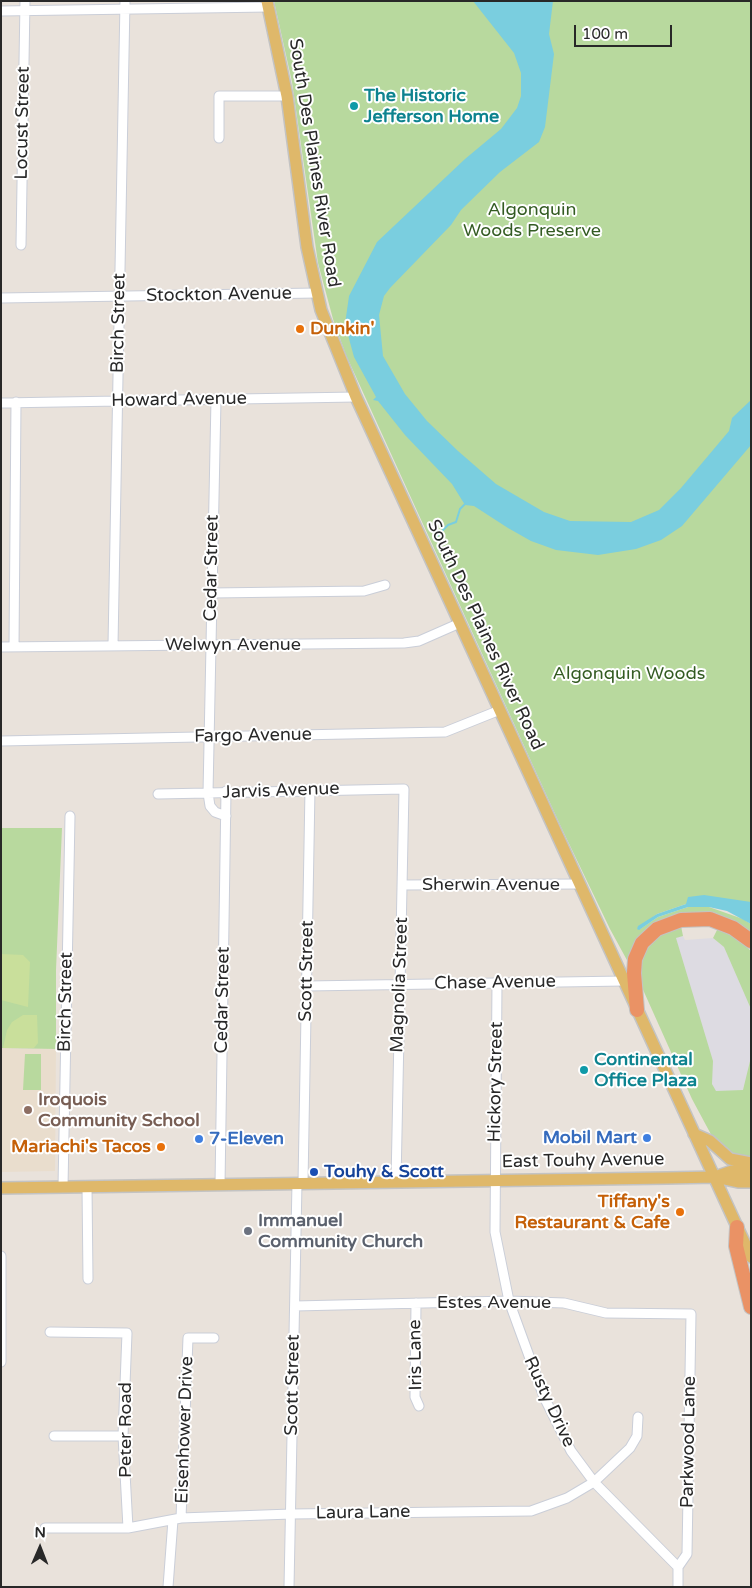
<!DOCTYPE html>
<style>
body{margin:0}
#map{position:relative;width:752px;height:1588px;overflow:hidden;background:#e9e2db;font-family:"Varela Round",sans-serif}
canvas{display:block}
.frame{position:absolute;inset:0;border:2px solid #282828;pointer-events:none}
.north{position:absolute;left:15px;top:1523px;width:50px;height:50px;-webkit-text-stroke:4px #fff;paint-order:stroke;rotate:1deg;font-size:14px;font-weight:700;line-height:20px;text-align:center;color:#282828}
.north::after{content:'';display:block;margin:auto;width:18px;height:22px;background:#282828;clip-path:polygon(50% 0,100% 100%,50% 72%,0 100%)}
.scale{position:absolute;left:574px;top:25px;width:98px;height:22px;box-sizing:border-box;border:2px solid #282828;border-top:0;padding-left:6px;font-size:15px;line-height:18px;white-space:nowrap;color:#282828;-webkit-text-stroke:4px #fff;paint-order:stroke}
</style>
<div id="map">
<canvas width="752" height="1588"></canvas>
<div class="frame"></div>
<div class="north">N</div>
<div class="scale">100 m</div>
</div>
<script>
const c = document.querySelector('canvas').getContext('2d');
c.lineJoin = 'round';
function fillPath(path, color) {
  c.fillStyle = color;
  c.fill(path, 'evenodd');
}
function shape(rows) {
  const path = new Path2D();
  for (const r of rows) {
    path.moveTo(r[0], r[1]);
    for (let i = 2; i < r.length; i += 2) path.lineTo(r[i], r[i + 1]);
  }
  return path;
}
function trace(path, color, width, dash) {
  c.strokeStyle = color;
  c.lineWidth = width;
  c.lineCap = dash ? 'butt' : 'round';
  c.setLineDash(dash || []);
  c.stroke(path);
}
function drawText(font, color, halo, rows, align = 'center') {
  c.font = font + ' "Varela Round",sans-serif';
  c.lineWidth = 4;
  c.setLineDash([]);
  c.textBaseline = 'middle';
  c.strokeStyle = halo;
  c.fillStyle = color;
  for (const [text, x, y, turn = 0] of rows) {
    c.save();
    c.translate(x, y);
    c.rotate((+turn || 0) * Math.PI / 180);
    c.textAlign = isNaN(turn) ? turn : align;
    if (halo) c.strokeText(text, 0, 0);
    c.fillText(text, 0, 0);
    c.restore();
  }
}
fillPath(shape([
 [683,936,685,940,713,938,745,963,751,981,751,1147,733,1146,663,941]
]), '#dddbe2');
fillPath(shape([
 [1,1048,56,1049,55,1171,1,1172]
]), '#e9ddcd');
fillPath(shape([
 [274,1,751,1,751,902,686,904,657,914,637,929,640,929,658,917,688,907,709,907,743,919,751,924,751,935,677,915,628,962,610,929,561,827,346,355,333,319,318,263,292,82],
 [1,828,62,828,56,970,56,1049,1,1048],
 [681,926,683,936,676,938,713,1061,712,1084,716,1091,743,1090,751,1057,751,1160,728,1153,714,1140,692,1099,640,983,638,962,645,951,659,936],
 [718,928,736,937,751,951,751,1009,724,947,713,938],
 [25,1054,41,1054,41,1090,23,1090]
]), '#b8d99e');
fillPath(shape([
 [1,954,23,955,30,962,28,1007,1,1000],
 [23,1015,37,1015,38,1043,34,1048,3,1048,7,1030,12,1022]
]), '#c9df9b');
fillPath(shape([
 [473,1,553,1,549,34,554,54,545,127,539,142,500,172,461,210,451,225,390,288,384,296,379,315,383,356,405,394,427,421,458,451,496,484,544,512,570,521,631,522,659,510,681,488,729,431,732,418,751,400,751,445,682,526,661,540,636,549,598,555,556,550,531,541,508,528,474,506,465,505,452,484,405,435,378,401,373,400,376,397,354,357,345,324,349,296,377,242,465,159,501,129,517,108,521,96,521,73,514,53],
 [704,895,751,902,751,924,727,911,709,907,688,907,658,917,639,930,637,929,638,926,657,914,686,904,688,897]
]), '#7acedf');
trace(shape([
 [437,536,448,525,456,522,460,509,465,504]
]), '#7acedf', 2);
const minor = shape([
 [1,11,269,7],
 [219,138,219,96,287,96],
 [21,245,25,1],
 [1,298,317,293],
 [216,399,208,793,210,806,215,812,226,816],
 [1,403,356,397],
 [212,593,364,591,385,585],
 [113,645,125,1],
 [1,647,404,643,419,641,460,623],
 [14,647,16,402],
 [1,741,445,732,500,710],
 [158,794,404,789,396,1182],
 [403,885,579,884],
 [497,983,495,1232,509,1301,544,1397,571,1451,594,1482,678,1567,678,1587],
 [307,986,624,981],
 [303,1183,310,789],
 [220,1185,226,791],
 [63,1187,70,816],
 [87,1187,88,1279],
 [1,1256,1,1362],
 [416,1303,415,1397,419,1406],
 [295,1306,509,1301,564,1303,606,1313,691,1314,687,1554,678,1567],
 [50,1332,127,1333,123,1436,128,1528],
 [54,1436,123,1436],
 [181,1518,188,1338,214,1338],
 [45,1528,128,1528,181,1518,291,1514,531,1511,567,1498,594,1482,630,1448,637,1436,638,1417],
 [168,1587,173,1520],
 [289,1587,297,1183]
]);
const major = shape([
 [267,1,287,96,307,247,321,310,356,397,751,1257],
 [694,1134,710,1141,730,1159,751,1163],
 [715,1177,732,1171,751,1171],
 [1,1188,667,1178,715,1177,738,1182,751,1182]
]);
const highway = shape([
 [637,1010,634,973,635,959,642,943,657,929,681,920,710,919,733,928,751,941],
 [737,1227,736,1246,751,1307]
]);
trace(minor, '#caced8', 11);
trace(major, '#c3c3c3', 14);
trace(highway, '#c3c3c3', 16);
trace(minor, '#fff', 9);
trace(major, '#dfb86a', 11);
trace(highway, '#ea9265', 14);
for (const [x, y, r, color] of [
 [354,106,5,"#0f9aa8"],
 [300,329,5,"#e8710a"],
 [584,1070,5,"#0f9aa8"],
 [28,1110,5,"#8d6e63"],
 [647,1138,5,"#3f7fe0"],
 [199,1139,5,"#3f7fe0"],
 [161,1147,5,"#e8710a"],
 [314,1172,5,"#1a4fb4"],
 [680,1212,5,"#e8710a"],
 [248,1231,5,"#6b7280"]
]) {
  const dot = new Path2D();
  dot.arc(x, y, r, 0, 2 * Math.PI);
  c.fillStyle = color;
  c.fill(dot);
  trace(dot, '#fff', 2);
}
drawText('bold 18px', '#0d838f', '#fff', [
 ["The Historic",364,96],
 ["Jefferson Home",364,117],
 ["Continental",594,1060],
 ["Office Plaza",594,1081]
], 'left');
drawText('18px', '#282828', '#fff', [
 ["Locust Street",23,123,-89],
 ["South Des Plaines River Road",314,163,81],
 ["Stockton Avenue",219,295,-1],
 ["Birch Street",119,323,-89],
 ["Howard Avenue",179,400,-1],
 ["Cedar Street",212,568,-89],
 ["South Des Plaines River Road",485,635,65],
 ["Welwyn Avenue",233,645],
 ["Fargo Avenue",253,736,-1],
 ["Jarvis Avenue",281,791,-2],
 ["Sherwin Avenue",491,885],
 ["Scott Street",307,971,-89],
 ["Chase Avenue",495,983,-1],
 ["Magnolia Street",400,985,-88],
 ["Cedar Street",223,1000,-89],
 ["Birch Street",66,1002,-89],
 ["Hickory Street",496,1082,-89],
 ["East Touhy Avenue",583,1161,-1],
 ["Estes Avenue",494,1303],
 ["Iris Lane",416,1355,-91],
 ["Scott Street",293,1385,-89],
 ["Rusty Drive",549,1402,65],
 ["Peter Road",126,1430,-90],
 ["Eisenhower Drive",185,1430,-88],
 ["Parkwood Lane",689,1442,-89],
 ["Laura Lane",363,1513,-1]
]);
drawText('18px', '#335b22', '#fff', [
 ["Algonquin",532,210],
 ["Woods Preserve",532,231],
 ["Algonquin Woods",629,674]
]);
drawText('bold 18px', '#c56008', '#fff', [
 ["Dunkin'",310,329,"left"],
 ["Mariachi's Tacos",151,1147],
 ["Tiffany's",670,1202],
 ["Restaurant & Cafe",670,1223]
], 'right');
drawText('bold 18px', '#785e54', '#fff', [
 ["Iroquois",38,1100],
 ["Community School",38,1121]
], 'left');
drawText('bold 18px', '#366cbe', '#fff', [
 ["Mobil Mart",637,1138],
 ["7-Eleven",209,1139,"left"]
], 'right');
drawText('bold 18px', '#164399', '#fff', [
 ["Touhy & Scott",324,1172]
], 'left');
drawText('bold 18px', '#5b616d', '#fff', [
 ["Immanuel",258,1221],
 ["Community Church",258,1242]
], 'left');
</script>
